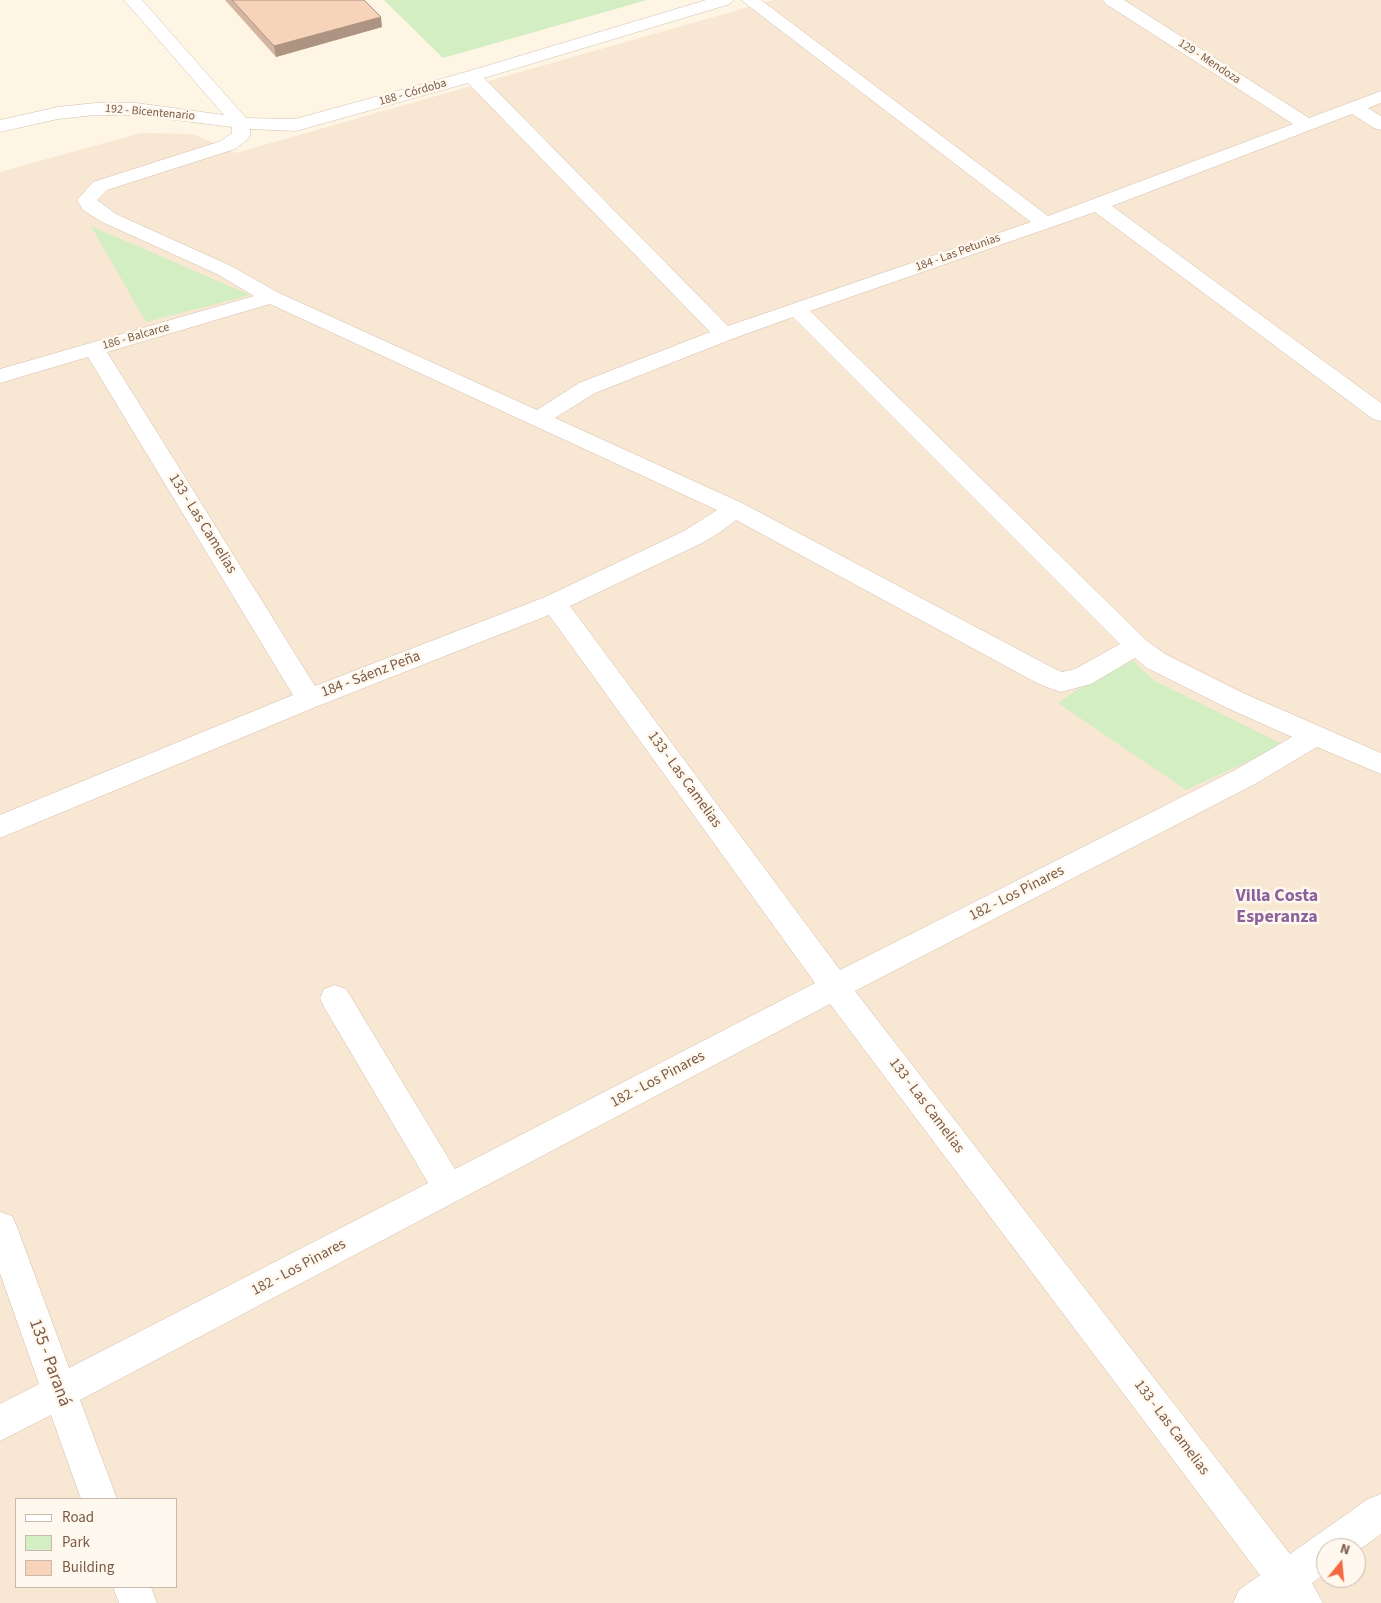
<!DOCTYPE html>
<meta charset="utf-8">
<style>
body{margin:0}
#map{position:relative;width:1381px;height:1603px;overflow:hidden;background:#fef5e5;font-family:"Source Sans 3",sans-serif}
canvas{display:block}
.legend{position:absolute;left:15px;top:1498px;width:162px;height:90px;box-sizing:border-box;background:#fff8ee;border:1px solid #cab9ab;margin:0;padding:6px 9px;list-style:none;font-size:15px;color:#7b5a47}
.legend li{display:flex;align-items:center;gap:10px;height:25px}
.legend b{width:25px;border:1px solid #cab9ab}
.north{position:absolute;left:1316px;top:1538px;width:50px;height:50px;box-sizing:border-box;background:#fff8ee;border:1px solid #cab9ab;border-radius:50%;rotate:17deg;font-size:14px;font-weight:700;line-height:20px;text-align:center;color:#7b5a47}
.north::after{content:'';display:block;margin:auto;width:18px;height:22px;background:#f4693f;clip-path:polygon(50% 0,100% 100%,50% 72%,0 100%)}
</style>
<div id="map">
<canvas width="1381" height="1603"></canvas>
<ul class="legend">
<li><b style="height:6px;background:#fff"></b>Road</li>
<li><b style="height:14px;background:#d3eec2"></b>Park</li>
<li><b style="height:14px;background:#f7d3ba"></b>Building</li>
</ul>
<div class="north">N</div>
</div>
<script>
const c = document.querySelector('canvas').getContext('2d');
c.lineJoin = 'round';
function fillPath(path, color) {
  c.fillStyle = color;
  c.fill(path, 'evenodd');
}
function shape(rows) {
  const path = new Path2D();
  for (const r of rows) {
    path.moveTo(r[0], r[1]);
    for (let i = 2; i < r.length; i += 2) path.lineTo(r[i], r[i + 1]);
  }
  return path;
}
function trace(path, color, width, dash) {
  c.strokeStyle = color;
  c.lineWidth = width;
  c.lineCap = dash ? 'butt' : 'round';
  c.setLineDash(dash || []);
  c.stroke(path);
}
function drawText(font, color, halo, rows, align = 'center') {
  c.font = font + ' "Source Sans 3",sans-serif';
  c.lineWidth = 5;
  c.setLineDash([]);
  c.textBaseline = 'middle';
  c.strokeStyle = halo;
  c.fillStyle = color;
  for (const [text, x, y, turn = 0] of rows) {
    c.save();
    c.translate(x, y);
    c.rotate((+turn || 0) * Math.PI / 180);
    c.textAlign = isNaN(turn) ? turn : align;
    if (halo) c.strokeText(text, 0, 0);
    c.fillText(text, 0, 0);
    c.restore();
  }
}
fillPath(shape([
 [773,0,1381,0,1381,1603,0,1603,0,172,141,133,193,134,236,153],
 [16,1499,176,1499,176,1587,16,1587],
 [1326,1548,1356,1548,1356,1578,1326,1578]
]), '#f7e7d3');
fillPath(shape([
 [384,0,647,0,443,58],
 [91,226,250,295,146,322],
 [1128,655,1153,680,1284,745,1186,790,1058,703]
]), '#d3eec2');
const minor = shape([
 [124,0,142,0,246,118,295,119,466,72,706,0,733,0,730,4,484,78,728,326,1031,222,741,0,761,0,1048,216,1293,124,1106,4,1103,0,1124,0,1309,118,1381,91,1381,103,1368,108,1381,116,1381,130,1374,128,1352,114,1112,206,1381,403,1381,421,1373,419,1095,212,810,311,1146,640,1165,654,1243,693,1381,753,1381,774,1317,747,1255,784,855,991,1290,1554,1368,1499,1381,1494,1381,1534,1356,1552,1356,1548,1326,1548,1326,1573,1312,1583,1323,1603,1233,1603,1239,1590,1260,1575,830,1004,80,1400,117,1499,81,1499,51,1415,0,1441,0,1404,39,1384,0,1273,0,1212,12,1216,17,1227,69,1368,428,1183,324,1007,320,998,324,989,335,985,346,989,455,1169,815,983,549,615,318,706,0,838,0,815,293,695,88,357,0,383,0,369,254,296,217,274,102,222,83,210,77,200,93,182,221,141,232,133,232,127,136,115,95,115,58,119,0,132,0,120,58,107,95,103,136,103,224,115,124,0],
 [468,83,710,332,579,383,537,410,279,293,231,266,116,214,97,200,107,190,235,149,248,139,250,135,250,129,296,131,468,83],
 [270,304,717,510,684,531,545,597,315,686,107,352,270,304],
 [793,317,1120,644,1075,669,1062,672,1055,669,742,503,555,418,595,393,732,339,793,317],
 [736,520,1037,683,1052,689,1061,692,1091,684,1135,658,1147,668,1225,707,1292,737,1235,770,840,970,570,606,702,543,719,533,736,520],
 [113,1587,151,1587,157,1603,119,1603,113,1587]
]);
trace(minor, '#d4beac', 1);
fillPath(minor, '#fff');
fillPath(shape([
 [225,0,364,0,382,27,276,57]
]), '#d4b5a0');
fillPath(shape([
 [381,17,382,27,276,57,274,46]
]), '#ad9482');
const building = shape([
 [232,0,364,0,381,17,274,46,232,0]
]);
fillPath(building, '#f7d3ba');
trace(building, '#ad9482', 1);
drawText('12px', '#7b5a47', '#fff8ee', [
 ["129 - Mendoza",1209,62,33],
 ["188 - Córdoba",413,93,-16],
 ["192 - Bicentenario",150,113,5],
 ["184 - Las Petunias",958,253,-20],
 ["186 - Balcarce",136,337,-16]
]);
drawText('15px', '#7b5a47', '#fff8ee', [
 ["133 - Las Camelias",202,524,58],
 ["184 - Sáenz Peña",371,675,-21],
 ["133 - Las Camelias",684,780,54],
 ["182 - Los Pinares",1017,894,-27],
 ["182 - Los Pinares",658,1080,-28],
 ["133 - Las Camelias",926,1106,53],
 ["182 - Los Pinares",299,1268,-28],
 ["133 - Las Camelias",1171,1428,53]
]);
drawText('bold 18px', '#8b629e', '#fff8ee', [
 ["Villa Costa",1277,897],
 ["Esperanza",1277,918]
]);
drawText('18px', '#7b5a47', '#fff8ee', [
 ["135 - Paraná",49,1363,70]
]);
</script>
